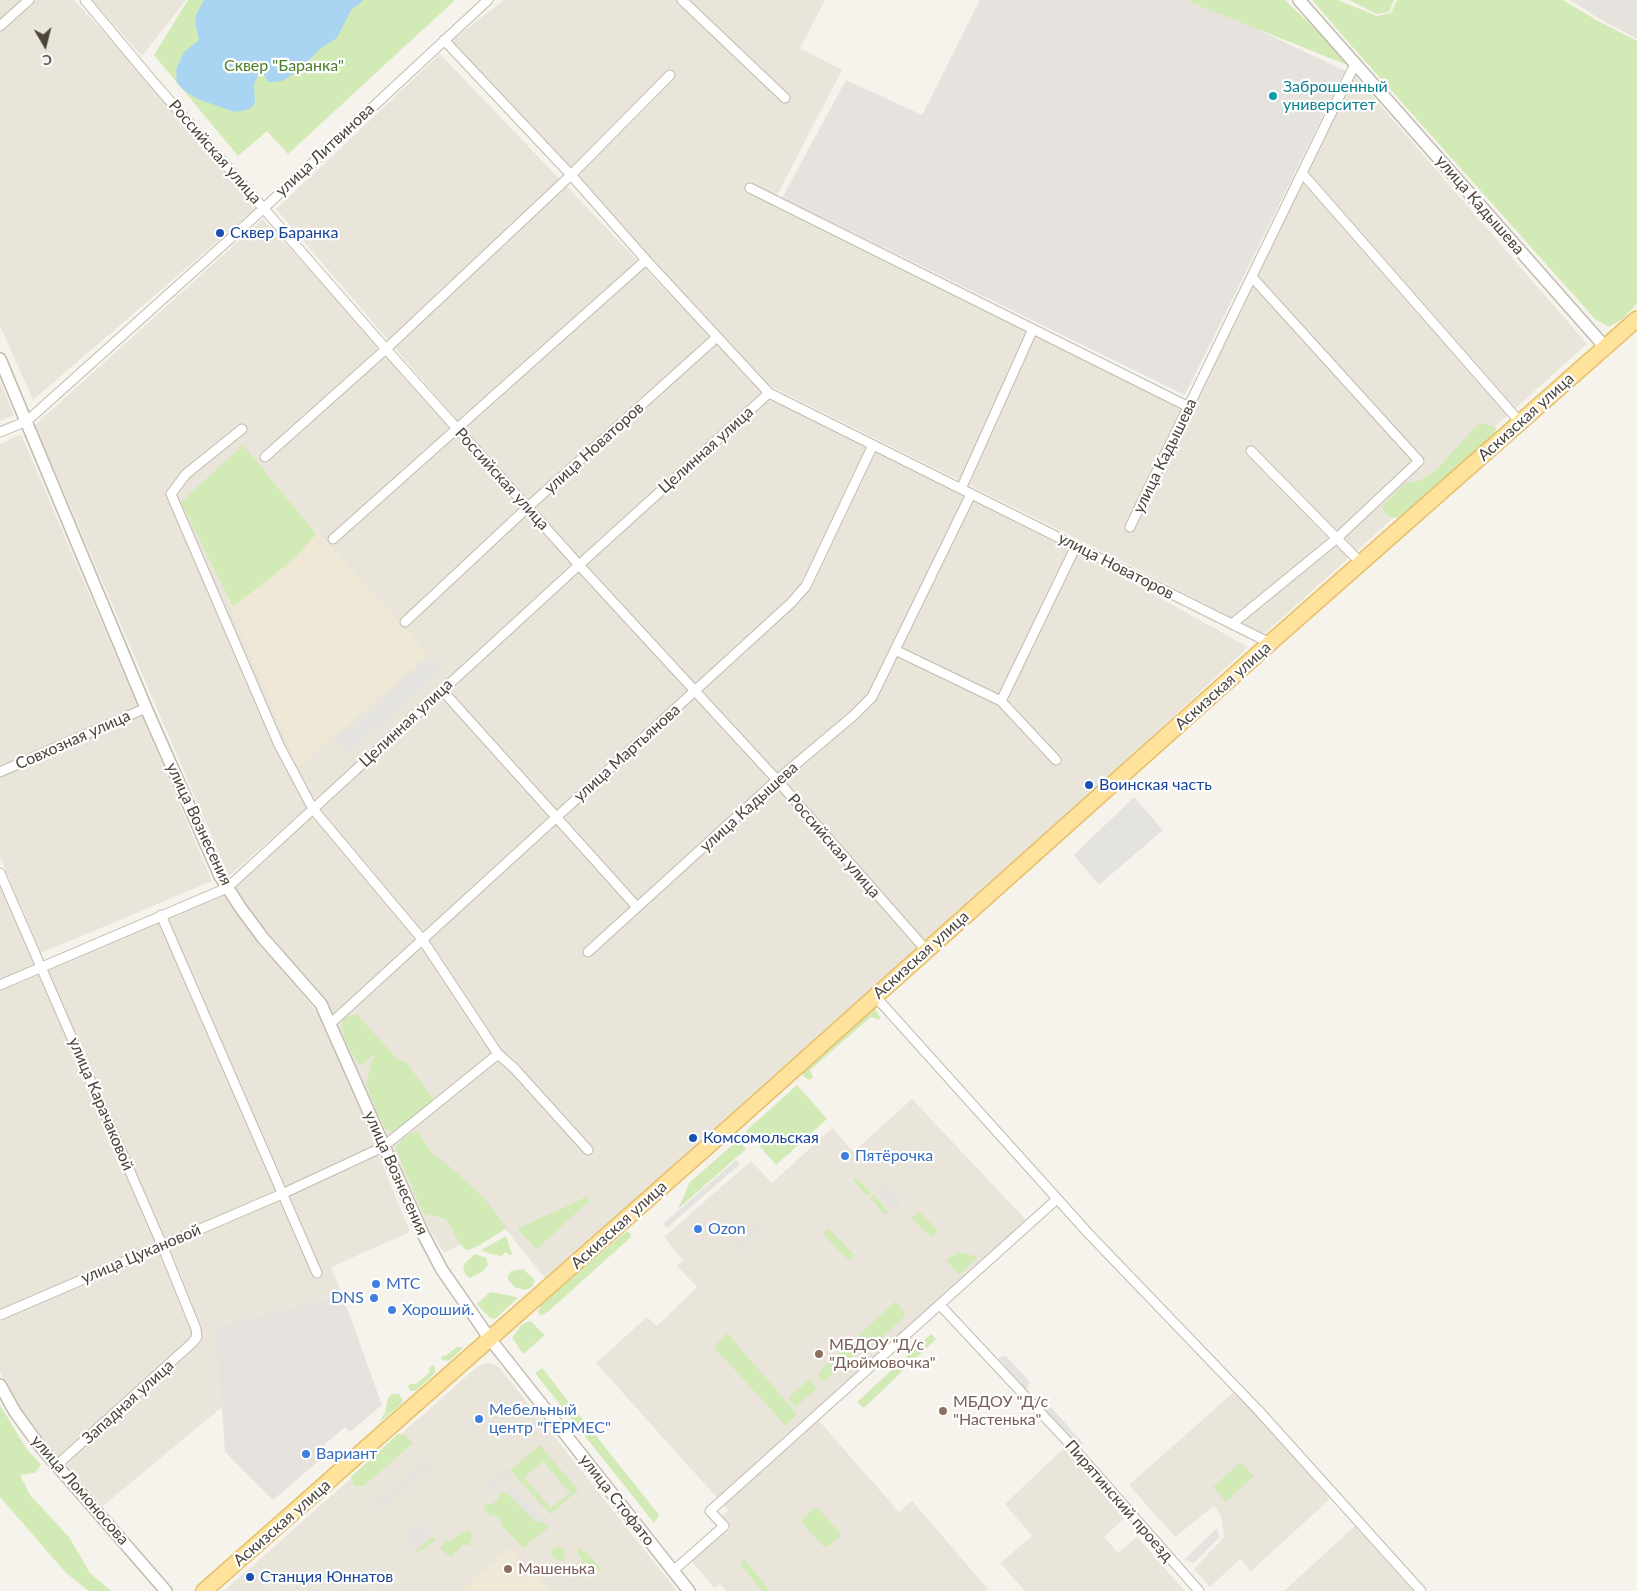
<!DOCTYPE html>
<meta charset="utf-8">
<style>
body{margin:0}
#map{position:relative;width:1637px;height:1591px;overflow:hidden;background:#f6f3ec;font-family:Lato,sans-serif}
canvas{display:block}
.north{position:absolute;left:20px;top:20px;width:50px;height:50px;-webkit-text-stroke:4px #fff;paint-order:stroke;rotate:172deg;font-size:14px;font-weight:700;line-height:20px;text-align:center;color:#4b4439}
.north::after{content:'';display:block;margin:auto;width:18px;height:22px;background:#4b4439;clip-path:polygon(50% 0,100% 100%,50% 72%,0 100%)}
</style>
<div id="map">
<canvas width="1637" height="1591"></canvas>
<div class="north">С</div>
</div>
<script>
const c = document.querySelector('canvas').getContext('2d');
c.lineJoin = 'round';
function fillPath(path, color) {
  c.fillStyle = color;
  c.fill(path, 'evenodd');
}
function shape(rows) {
  const path = new Path2D();
  for (const r of rows) {
    path.moveTo(r[0], r[1]);
    for (let i = 2; i < r.length; i += 2) path.lineTo(r[i], r[i + 1]);
  }
  return path;
}
function trace(path, color, width, dash) {
  c.strokeStyle = color;
  c.lineWidth = width;
  c.lineCap = dash ? 'butt' : 'round';
  c.setLineDash(dash || []);
  c.stroke(path);
}
function drawText(font, color, halo, rows, align = 'center') {
  c.font = font + ' Lato,sans-serif';
  c.lineWidth = 4.5;
  c.setLineDash([]);
  c.textBaseline = 'middle';
  c.strokeStyle = halo;
  c.fillStyle = color;
  for (const [text, x, y, turn = 0] of rows) {
    c.save();
    c.translate(x, y);
    c.rotate((+turn || 0) * Math.PI / 180);
    c.textAlign = isNaN(turn) ? turn : align;
    if (halo) c.strokeText(text, 0, 0);
    c.fillText(text, 0, 0);
    c.restore();
  }
}
fillPath(shape([
 [0,0,74,0,131,61,255,209,33,400,0,326],
 [92,0,186,0,142,56],
 [504,0,825,0,800,48,842,70,772,205,1189,411,1355,76,1587,344,1264,634,1116,558,770,386,450,42],
 [440,54,769,398,1106,568,1248,647,923,949,545,1278,498,1220,475,1237,444,1253,427,1225,331,1010,232,889,559,586,229,876,35,425,263,219,568,550,276,209],
 [0,381,14,415,0,421],
 [21,434,212,881,41,953,0,857,0,444],
 [0,878,38,964,0,980],
 [225,893,325,1023,410,1232,331,1267,342,1294,217,1327,222,1407,103,1506,18,1410,0,1372,0,1319,161,1248,44,968],
 [41,970,158,1243,0,1312,0,987],
 [912,1099,1027,1221,814,1415,899,1512,912,1501,988,1589,986,1591,726,1591,720,1584,714,1588,691,1560,731,1528,721,1517,728,1510,596,1363,647,1317,657,1326,697,1287,677,1266,683,1260,664,1237,751,1161,772,1183,832,1128,853,1152],
 [491,1363,499,1367,677,1591,224,1591,471,1372,482,1364],
 [1236,1390,1330,1499,1251,1571,1240,1559,1210,1587,1194,1569,1224,1537,1221,1516,1214,1506,1175,1537,1129,1485],
 [1064,1448,1124,1519,1104,1537,1118,1553,1137,1537,1185,1591,1025,1591,1000,1563,1032,1536,1005,1504],
 [1355,1526,1413,1591,1284,1591]
]), '#eae5da');
fillPath(shape([
 [980,0,1196,0,1345,71,1185,395,782,198,846,80,922,115],
 [1570,0,1637,0,1637,39,1600,19],
 [342,1294,382,1405,350,1432,345,1427,324,1445,330,1451,273,1500,225,1452,216,1327]
]), '#e6e2dd');
fillPath(shape([
 [309,522,428,654,298,768,227,599],
 [510,1547,550,1591,461,1591]
]), '#efe8d6');
fillPath(shape([
 [188,0,455,0,288,154,267,131,238,156,154,55],
 [1190,0,1285,0,1349,61,1352,67,1190,2],
 [1312,0,1338,0,1377,16,1391,13,1397,0,1563,0,1598,21,1637,41,1637,303,1624,318,1609,327,1595,319,1364,60],
 [1349,0,1394,0,1389,12,1377,14],
 [1479,423,1490,425,1496,428,1494,438,1468,461,1454,470,1440,488,1420,499,1398,518,1389,517,1381,507,1405,483,1419,481,1437,469],
 [243,445,316,534,295,558,233,607,181,502],
 [875,1009,880,1017,879,1020,871,1017,810,1070,813,1077,810,1080,804,1077,801,1073,865,1011],
 [357,1014,397,1059,406,1062,436,1103,392,1132,386,1129,379,1117,366,1084,373,1058,378,1054,371,1057,363,1064,359,1064,347,1045,341,1027,342,1021,346,1017],
 [797,1085,827,1119,776,1165,746,1131],
 [417,1130,432,1153,455,1171,484,1198,507,1228,478,1246,469,1250,464,1249,458,1240,446,1219,423,1213,395,1148,405,1137],
 [738,1140,746,1149,678,1209,690,1182],
 [857,1178,871,1193,867,1196,853,1180],
 [874,1194,888,1212,885,1215,870,1198],
 [588,1196,589,1201,537,1249,517,1229],
 [920,1212,938,1231,931,1237,911,1218],
 [829,1229,855,1256,848,1260,823,1234],
 [627,1232,630,1233,631,1237,551,1309,545,1314,540,1315,538,1312,541,1305,623,1234],
 [506,1236,512,1254,510,1255,505,1252,502,1256,490,1254,481,1250],
 [959,1252,978,1257,959,1275,946,1260],
 [475,1254,486,1258,488,1265,482,1272,470,1278,466,1275,463,1269,465,1263],
 [523,1269,535,1280,532,1287,525,1290,514,1287,507,1278,511,1271],
 [490,1292,508,1295,518,1298,495,1319,490,1318,477,1304],
 [896,1301,905,1313,905,1316,881,1339,850,1358,824,1382,818,1376,821,1370],
 [530,1321,545,1335,523,1354,512,1338,521,1325],
 [727,1333,797,1414,786,1426,714,1347],
 [931,1334,936,1339,864,1408,857,1402],
 [457,1347,464,1347,449,1361,442,1360,441,1357,448,1354],
 [433,1365,435,1368,435,1373,417,1390,410,1391,408,1386,410,1384,416,1384,429,1373,430,1367],
 [542,1368,659,1515,654,1523,535,1373],
 [810,1379,817,1389,795,1407,789,1400,793,1393],
 [392,1394,399,1394,403,1400,401,1404,379,1423,385,1413,388,1398],
 [0,1405,26,1448,41,1465,35,1473,20,1475,30,1495,69,1537,90,1573,111,1591,89,1591,66,1573,0,1497],
 [398,1434,403,1434,413,1443,364,1486,354,1486,351,1477],
 [540,1445,578,1490,554,1511,552,1509,553,1512,550,1514,510,1470],
 [543,1461,570,1493,551,1508,524,1477],
 [1241,1462,1254,1476,1226,1502,1213,1487],
 [503,1492,508,1494,537,1523,542,1521,549,1527,523,1548,502,1526,500,1520,496,1516,490,1515,483,1509,488,1503,491,1505,499,1498,498,1494],
 [814,1508,818,1508,840,1533,840,1536,829,1546,824,1547,802,1523,802,1519],
 [469,1530,473,1537,470,1542,471,1546,463,1544,451,1557,440,1549,446,1541,453,1540,461,1533],
 [431,1537,436,1538,433,1542,422,1550,417,1552,416,1550],
 [558,1546,561,1547,565,1551,564,1561,558,1560,553,1557,551,1552,553,1548],
 [581,1548,598,1565,603,1572,584,1564,578,1554,578,1549],
 [744,1559,770,1591,762,1591,740,1564]
]), '#d2eab5');
fillPath(shape([
 [432,657,443,669,347,753,337,741],
 [1134,797,1163,830,1099,885,1074,855],
 [736,1160,740,1164,667,1228,663,1224],
 [885,1183,902,1201,895,1210,877,1191],
 [760,1224,763,1227,737,1251,734,1247],
 [1006,1356,1030,1382,1026,1390,998,1358],
 [1051,1407,1083,1443,1080,1451,1044,1409],
 [428,1460,433,1464,380,1508,376,1503],
 [507,1469,511,1474,492,1490,487,1485],
 [512,1488,541,1519,536,1522,508,1492],
 [420,1524,431,1535,416,1548,405,1537],
 [1217,1528,1220,1537,1194,1563,1184,1560]
]), '#e5e3e0');
fillPath(shape([
 [204,0,364,0,351,10,337,38,321,48,298,71,282,81,275,82,268,82,265,76,259,73,254,84,255,102,252,107,247,110,234,112,198,99,186,92,177,83,176,70,184,52,199,40,195,22,196,15]
]), '#a9d4f2');
const minor = shape([
 [85,0,150,78,386,349,579,565,777,780,927,951],
 [682,0,785,98],
 [0,26,29,0],
 [444,40,571,175,646,260,769,393,1270,643],
 [1302,173,1520,422],
 [750,188,1189,407],
 [242,429,186,474,171,494,279,745,313,809,422,939,498,1054,514,1068,588,1150],
 [0,432,27,421,251,220,488,0],
 [1251,451,1361,563],
 [265,457,386,349,571,175,670,75],
 [961,489,1033,329],
 [1130,527,1355,64],
 [333,539,646,260],
 [405,622,528,507,717,337],
 [1232,624,1336,539,1419,461,1252,277],
 [895,650,1001,701,1056,760],
 [442,690,637,907],
 [1001,701,1076,546],
 [0,772,146,708],
 [0,873,162,1245,196,1329,197,1337,192,1343,57,1465],
 [161,915,317,1273],
 [588,952,777,780,853,716,872,697,971,494],
 [0,985,227,888,579,565,769,393],
 [875,996,1088,1233,1259,1411,1421,1591],
 [330,1024,791,603,806,586,873,445],
 [940,1305,1069,1443,1199,1591],
 [0,1315,282,1194,383,1147,498,1054],
 [673,1571,724,1526,710,1511,1057,1199]
]);
const tertiary = shape([
 [1299,0,1605,347],
 [0,359,146,708,220,876,240,907,263,938,321,1004,422,1232,442,1270,490,1339,689,1591],
 [0,1385,15,1412,39,1445,166,1591]
]);
const primary = shape([
 [204,1591,733,1124,1270,643,1637,319]
]);
trace(minor, '#c2bbae', 11);
trace(tertiary, '#c2bbae', 14);
trace(primary, '#e6c16a', 18);
trace(minor, '#fff', 9);
trace(tertiary, '#fff', 11);
trace(primary, '#ffe39c', 15);
for (const [x, y, r, color] of [
 [1273,96,5,"#0f9aa8"],
 [220,233,5,"#1a4fb4"],
 [1089,785,5,"#1a4fb4"],
 [693,1138,5,"#1a4fb4"],
 [845,1156,5,"#3f7fe0"],
 [698,1229,5,"#3f7fe0"],
 [376,1284,5,"#3f7fe0"],
 [374,1298,5,"#3f7fe0"],
 [392,1310,5,"#3f7fe0"],
 [819,1354,5,"#8d6e63"],
 [943,1411,5,"#8d6e63"],
 [479,1419,5,"#3f7fe0"],
 [306,1454,5,"#3f7fe0"],
 [508,1569,5,"#8d6e63"],
 [250,1577,5,"#1a4fb4"]
]) {
  const dot = new Path2D();
  dot.arc(x, y, r, 0, 2 * Math.PI);
  c.fillStyle = color;
  c.fill(dot);
  trace(dot, '#fff', 2);
}
drawText('16px', '#4a7f2a', '#fff', [
 ["Сквер \"Баранка\"",284,66]
]);
drawText('16px', '#0d838f', '#fff', [
 ["Заброшенный",1283,87],
 ["университет",1283,105]
], 'left');
drawText('16px', '#4b4439', '#fff', [
 ["улица Литвинова",325,150,-43],
 ["Российская улица",215,152,49],
 ["улица Кадышева",1480,205,49],
 ["Аскизская улица",1526,417,-42],
 ["улица Новаторов",594,448,-42],
 ["Целинная улица",706,450,-42],
 ["улица Кадышева",1165,456,-64],
 ["Российская улица",502,479,48],
 ["улица Новаторов",1116,566,27],
 ["Аскизская улица",1223,686,-42],
 ["Целинная улица",406,723,-43],
 ["Совхозная улица",73,740,-24],
 ["улица Мартьянова",627,753,-42],
 ["улица Кадышева",749,807,-42],
 ["улица Вознесения",199,824,65],
 ["Российская улица",834,846,49],
 ["Аскизская улица",921,955,-42],
 ["улица Карачаковой",101,1104,67],
 ["улица Вознесения",396,1173,66],
 ["Аскизская улица",619,1225,-42],
 ["улица Цукановой",141,1254,-23],
 ["Западная улица",128,1402,-42],
 ["улица Ломоносова",80,1490,49],
 ["улица Стофато",617,1500,52],
 ["Пирятинский проезд",1119,1501,49],
 ["Аскизская улица",282,1523,-41]
]);
drawText('16px', '#164399', '#fff', [
 ["Сквер Баранка",230,233],
 ["Воинская часть",1099,785],
 ["Комсомольская",703,1138],
 ["Станция Юннатов",260,1577]
], 'left');
drawText('16px', '#366cbe', '#fff', [
 ["Пятёрочка",855,1156],
 ["Ozon",708,1229],
 ["МТС",386,1284],
 ["DNS",364,1298,"right"],
 ["Хороший.",402,1310],
 ["Мебельный",489,1410],
 ["центр \"ГЕРМЕС\"",489,1428],
 ["Вариант",316,1454]
], 'left');
drawText('16px', '#785e54', '#fff', [
 ["МБДОУ \"Д/с",829,1345],
 ["\"Дюймовочка\"",829,1363],
 ["МБДОУ \"Д/с",953,1402],
 ["\"Настенька\"",953,1420],
 ["Машенька",518,1569]
], 'left');
</script>
